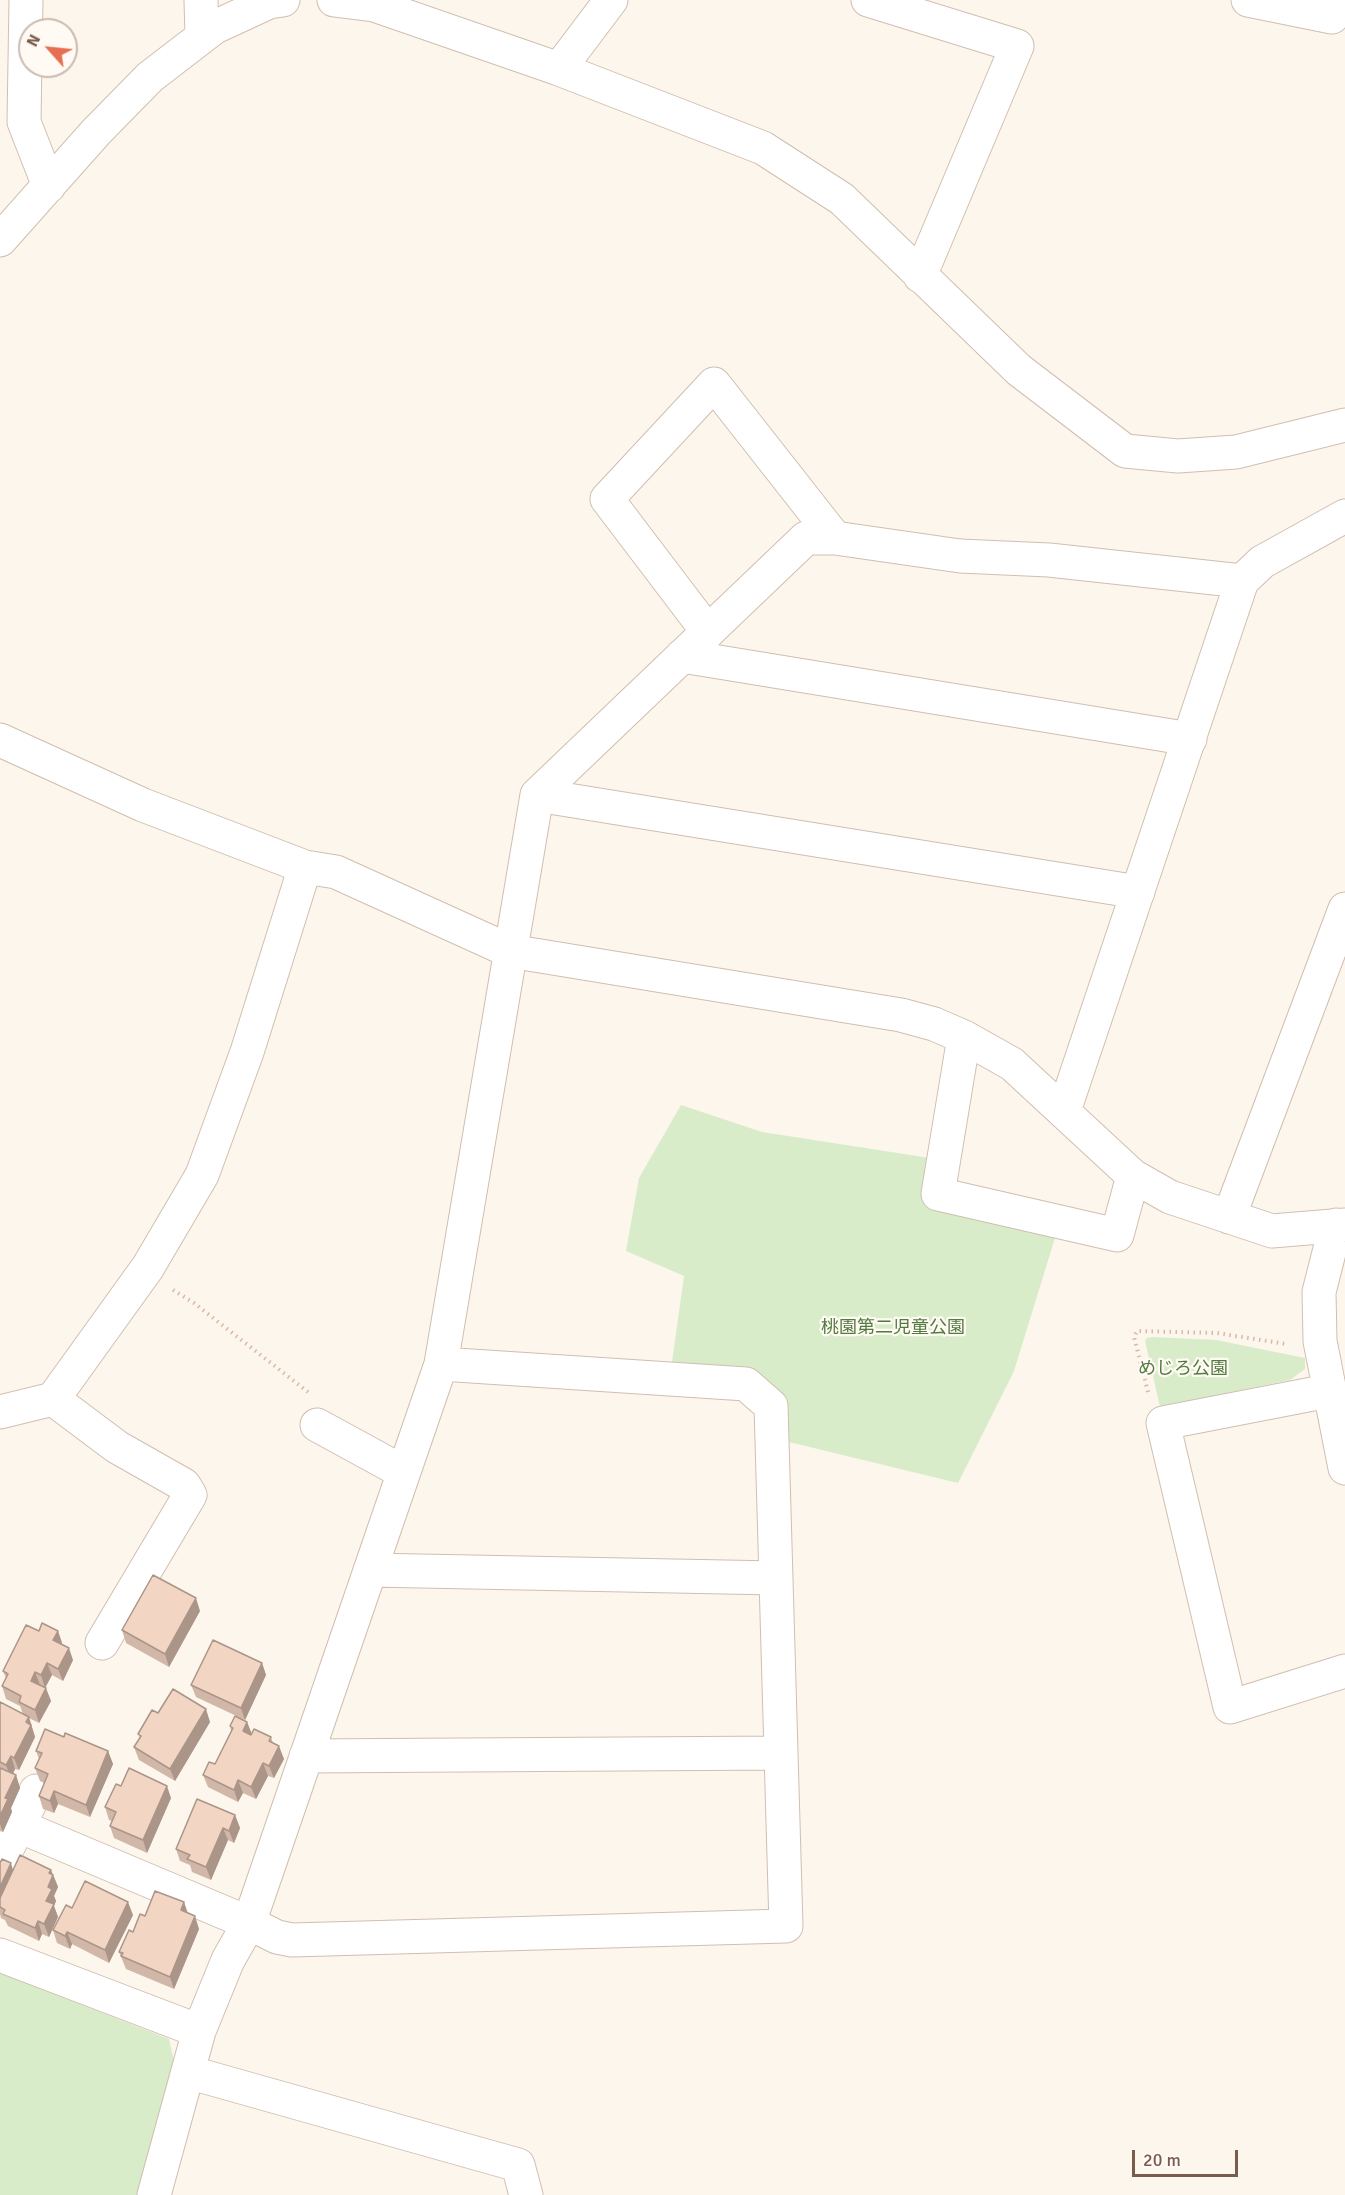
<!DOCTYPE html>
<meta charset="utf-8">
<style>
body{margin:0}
#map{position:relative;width:1345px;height:2195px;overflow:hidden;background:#fdf6ec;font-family:Signika,sans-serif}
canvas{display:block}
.north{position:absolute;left:18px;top:18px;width:60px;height:60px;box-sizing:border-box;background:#fffaf3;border:2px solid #cabbb1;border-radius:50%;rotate:297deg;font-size:16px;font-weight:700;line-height:24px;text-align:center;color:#7a5c4d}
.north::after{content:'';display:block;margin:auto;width:21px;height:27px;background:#e76f51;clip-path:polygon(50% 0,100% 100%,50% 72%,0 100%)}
.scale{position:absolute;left:1132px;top:2150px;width:106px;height:27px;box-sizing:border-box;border:3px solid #7a5c4d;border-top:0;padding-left:8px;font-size:18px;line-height:21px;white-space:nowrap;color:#7a5c4d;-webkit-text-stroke:4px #fffaf3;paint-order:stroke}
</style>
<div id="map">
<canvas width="1345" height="2195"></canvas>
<div class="north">N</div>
<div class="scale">20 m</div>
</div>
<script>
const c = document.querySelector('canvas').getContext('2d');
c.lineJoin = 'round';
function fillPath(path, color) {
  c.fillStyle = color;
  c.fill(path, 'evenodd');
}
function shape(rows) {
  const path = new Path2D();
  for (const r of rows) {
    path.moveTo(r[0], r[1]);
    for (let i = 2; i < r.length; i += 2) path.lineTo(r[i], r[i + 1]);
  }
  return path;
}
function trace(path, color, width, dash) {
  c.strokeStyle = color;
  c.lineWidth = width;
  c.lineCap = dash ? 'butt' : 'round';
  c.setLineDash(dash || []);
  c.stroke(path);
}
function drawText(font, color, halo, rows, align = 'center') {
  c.font = font + ' Signika,"Noto Sans JP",sans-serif';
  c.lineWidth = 4.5;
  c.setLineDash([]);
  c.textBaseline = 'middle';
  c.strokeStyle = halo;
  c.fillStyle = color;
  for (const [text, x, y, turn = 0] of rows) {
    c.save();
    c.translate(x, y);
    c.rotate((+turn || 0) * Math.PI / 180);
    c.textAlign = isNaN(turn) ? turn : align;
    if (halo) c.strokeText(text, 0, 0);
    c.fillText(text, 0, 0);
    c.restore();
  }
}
fillPath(shape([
 [681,1105,762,1132,930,1158,924,1204,1055,1238,1014,1371,958,1483,789,1442,787,1399,748,1371,672,1362,684,1276,626,1251,639,1178],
 [1153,1337,1216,1340,1305,1358,1305,1369,1290,1380,1160,1407,1145,1341,1147,1338],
 [0,1973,169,2039,174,2061,137,2195,0,2195]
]), '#d8ecc9');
const minor = shape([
 [26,0,24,122,49,186],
 [201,0,202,37],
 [334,0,374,5,559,69,763,148,842,199,1019,370,1125,451,1178,456,1236,452,1345,425],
 [868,0,1017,46,920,276],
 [1248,0,1332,17,1336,0],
 [559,69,611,0],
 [0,240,96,132,150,77,215,27,269,2,283,0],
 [708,632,607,499,714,384,835,538],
 [682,656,1190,739],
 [0,740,143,805,305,867,247,1052,202,1175,148,1267,53,1399,0,1412],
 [537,795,1138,892],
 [305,867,336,872,510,951,901,1015,934,1024,964,1037,1012,1064,1133,1176,1170,1197,1272,1231,1345,1225],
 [964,1037,938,1194,1117,1235,1133,1176],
 [1064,1111,1242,581,1262,562,1345,516],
 [1229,1217,1345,909],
 [1336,1225,1319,1292,1320,1341,1345,1468],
 [1328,1391,1163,1423,1230,1707,1345,1671],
 [53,1399,117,1447,184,1485,190,1495,102,1643],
 [317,1425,403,1472],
 [370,1570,776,1578],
 [306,1756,781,1753],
 [19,1826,249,1923,277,1937,292,1940,786,1926,771,1406,746,1384,441,1364],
 [3,1857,36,1791],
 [0,1955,199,2031],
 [188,2072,518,2165,526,2195],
 [154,2195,199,2031,228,1960,249,1923,441,1364,537,795,806,538,835,538,960,556,1049,560,1242,581]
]);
trace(minor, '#d1beb0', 35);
trace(shape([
 [173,1290,194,1303,308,1392],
 [1148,1392,1134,1337,1137,1331,1217,1333,1286,1344]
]), '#d9b8a5', 4, [1.5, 4.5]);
trace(minor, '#fff', 33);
fillPath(shape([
 [200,1611,169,1667,126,1643,122,1630],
 [39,1631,58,1631,62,1643,62,1644,73,1660,63,1681,52,1675,45,1688,51,1701,39,1723,29,1718,35,1737,19,1770,15,1769,13,1774,16,1775,20,1788,11,1808,12,1812,3,1832,0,1831,0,1702,23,1714,20,1706,6,1699,2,1686,6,1678,3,1671],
 [262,1663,266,1675,245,1720,196,1697,191,1685],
 [158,1713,210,1722,175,1781,139,1760,134,1747,140,1738,138,1734],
 [247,1722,252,1734,271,1737,273,1743,284,1759,274,1778,268,1776,256,1799,243,1793,238,1802,208,1787,203,1775,215,1764,231,1731,230,1726],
 [64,1737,108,1751,113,1764,90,1817,58,1804,54,1813,43,1809,39,1796,44,1783,40,1781,35,1768,39,1759,36,1751],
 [121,1786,171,1798,147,1853,114,1838,110,1826,112,1821,109,1820,105,1807],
 [235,1815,240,1828,234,1843,228,1840,211,1880,192,1872,190,1865,180,1861,176,1849],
 [13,1869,53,1874,58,1887,54,1896,56,1901,54,1906,58,1917,49,1937,42,1934,39,1941,8,1926,5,1920,1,1918,0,1914,0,1898],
 [184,1902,188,1913,199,1929,174,1989,126,1969,119,1952,145,1916],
 [72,1908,133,1915,109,1963,72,1944,70,1949,57,1943,53,1930]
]), '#d1b7a8');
fillPath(shape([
 [196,1598,200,1611,169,1667,165,1654],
 [58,1631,62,1643,57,1652,53,1640],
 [69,1648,73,1660,63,1681,58,1669],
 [47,1663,52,1675,45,1688,41,1675],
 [262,1663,266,1675,245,1720,241,1708],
 [35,1672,40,1685,31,1681],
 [46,1688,51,1701,39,1723,35,1710],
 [206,1709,210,1722,175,1781,170,1769],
 [29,1717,35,1737,19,1770,14,1758],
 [247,1722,252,1735,247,1744,243,1731],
 [279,1746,284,1759,274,1778,269,1766],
 [108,1751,113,1764,90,1817,86,1805],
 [11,1756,15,1769,11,1778,6,1765],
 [263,1763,268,1776,256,1799,251,1787],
 [16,1775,20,1788,11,1808,12,1812,3,1832,0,1824,0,1816,5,1798],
 [238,1780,243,1793,238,1802,234,1790],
 [167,1786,171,1798,147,1853,143,1840],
 [54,1791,58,1804,54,1813,50,1801],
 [235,1815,240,1828,234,1843,229,1831],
 [223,1828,228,1840,211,1880,206,1867],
 [11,1863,13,1870,0,1898,0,1887],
 [51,1870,58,1887,54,1896,56,1901,54,1906,58,1917,49,1937,44,1924,49,1873],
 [128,1902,133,1915,109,1963,105,1950],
 [184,1902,188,1915,181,1910],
 [195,1916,199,1929,174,1989,170,1977],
 [38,1921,42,1934,39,1941,35,1928],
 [67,1932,72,1944,70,1949,65,1936]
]), '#aa9588');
const building = shape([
 [153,1575,196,1598,165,1654,122,1630,153,1575],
 [42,1623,58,1631,53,1640,69,1648,58,1669,47,1663,41,1675,35,1672,31,1681,46,1688,35,1710,19,1702,21,1696,2,1686,8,1674,3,1671,26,1625,39,1631,42,1623],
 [213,1640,262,1663,241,1708,191,1685,213,1640],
 [173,1689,206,1709,170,1769,134,1747,141,1736,138,1734,152,1710,158,1713,173,1689],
 [0,1702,29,1717,26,1722,31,1725,14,1758,11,1756,6,1765,0,1762,0,1702],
 [235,1716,247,1722,243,1731,251,1735,254,1729,271,1737,269,1741,279,1746,269,1766,263,1763,251,1787,238,1780,234,1790,203,1775,209,1762,215,1764,233,1728,230,1726,235,1716],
 [45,1729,64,1737,65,1733,108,1751,86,1805,54,1791,50,1801,39,1796,48,1774,35,1768,42,1753,36,1751,45,1729],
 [0,1768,16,1775,5,1798,8,1799,0,1816,0,1768],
 [129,1768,167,1786,143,1840,110,1826,116,1812,105,1807,116,1784,121,1786,129,1768],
 [197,1799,235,1815,229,1831,223,1828,206,1867,187,1859,190,1855,176,1849,197,1799],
 [20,1855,51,1870,49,1873,53,1875,48,1887,52,1889,46,1901,54,1904,44,1924,38,1921,35,1928,3,1914,5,1910,0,1907,0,1898,20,1855],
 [2,1859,11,1863,0,1887,0,1863,2,1859],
 [85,1881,128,1902,105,1950,67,1932,65,1936,53,1930,66,1905,72,1908,85,1881],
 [155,1891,184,1902,181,1910,195,1916,170,1977,121,1956,123,1953,119,1952,129,1930,133,1932,140,1914,145,1916,155,1891]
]);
fillPath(building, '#f3d5c3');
trace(building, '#aa9588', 1.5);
drawText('18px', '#537a41', '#fffaf3', [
 ["桃園第二児童公園",893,1328],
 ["めじろ公園",1183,1369]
]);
</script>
